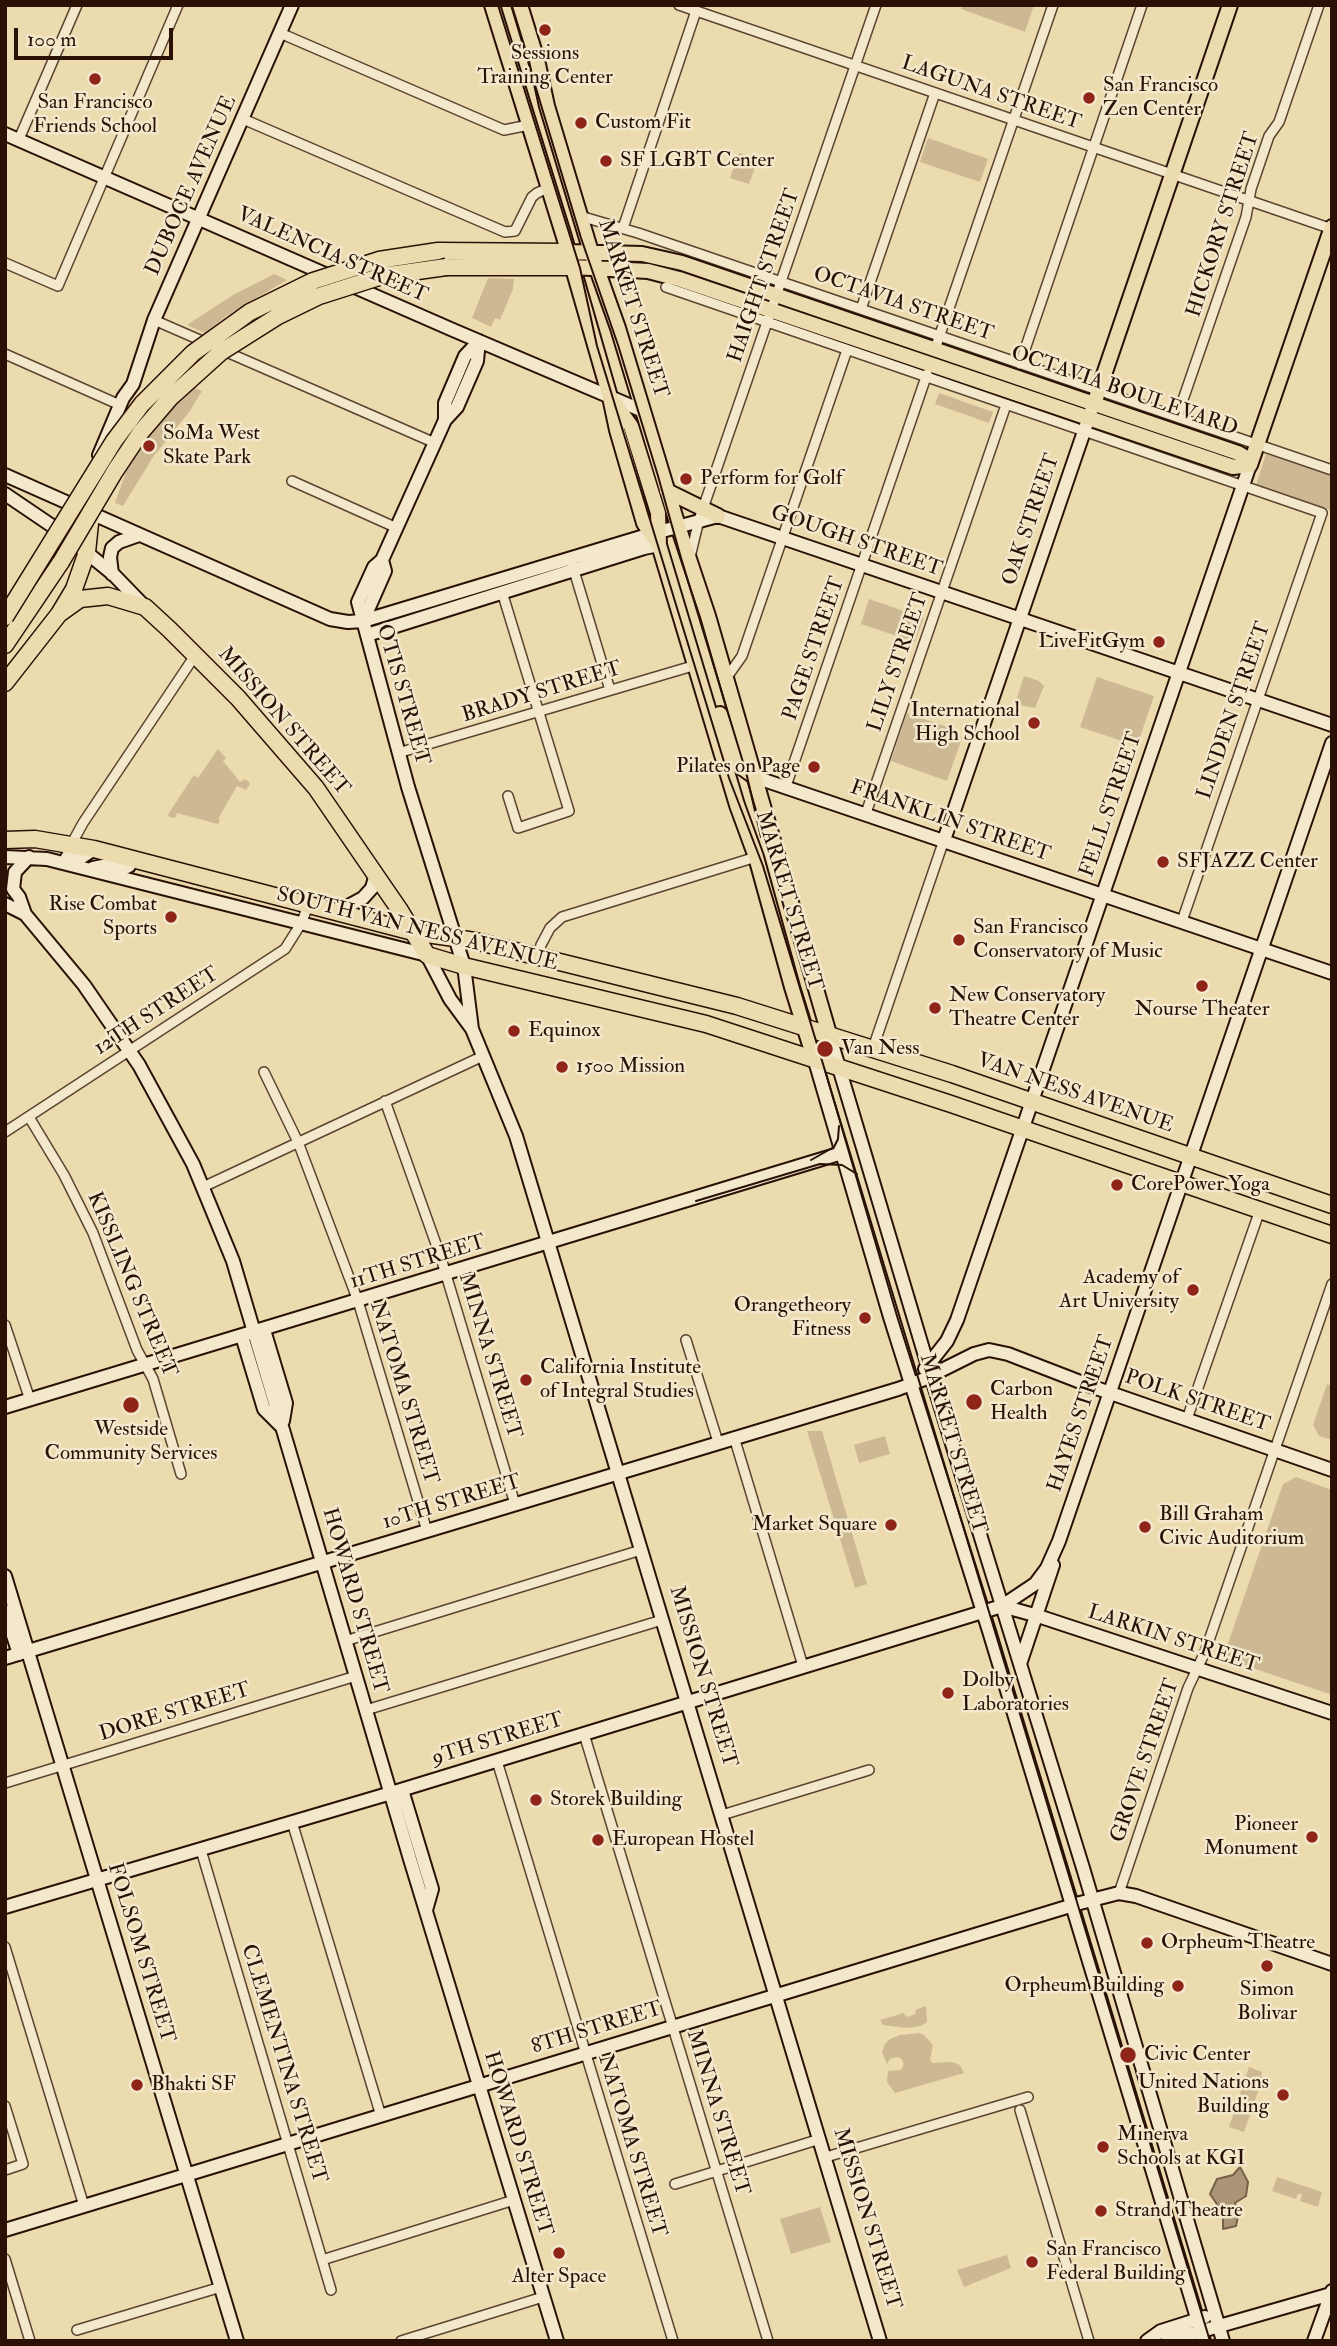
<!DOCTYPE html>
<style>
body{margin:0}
#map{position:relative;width:1337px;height:2346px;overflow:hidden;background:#eddbb0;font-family:"IM FELL Double Pica",serif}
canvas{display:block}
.frame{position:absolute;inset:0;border:7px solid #291105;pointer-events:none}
.scale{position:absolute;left:14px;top:28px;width:159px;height:32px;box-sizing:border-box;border:4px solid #291105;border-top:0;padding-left:9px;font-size:21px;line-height:24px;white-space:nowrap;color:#291105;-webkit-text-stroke:5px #f3e8cc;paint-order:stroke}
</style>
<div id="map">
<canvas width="1337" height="2346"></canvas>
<div class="frame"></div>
<div class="scale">100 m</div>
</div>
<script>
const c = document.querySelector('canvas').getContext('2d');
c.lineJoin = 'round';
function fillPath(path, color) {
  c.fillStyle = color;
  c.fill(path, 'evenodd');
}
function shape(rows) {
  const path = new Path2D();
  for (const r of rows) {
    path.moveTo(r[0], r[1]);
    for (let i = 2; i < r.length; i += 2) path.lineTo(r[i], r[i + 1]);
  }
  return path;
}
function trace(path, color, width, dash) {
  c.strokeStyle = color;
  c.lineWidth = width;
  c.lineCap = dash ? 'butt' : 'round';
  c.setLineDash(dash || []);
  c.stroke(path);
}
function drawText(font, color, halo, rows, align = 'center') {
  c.font = font + ' "IM FELL Double Pica",serif';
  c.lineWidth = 5;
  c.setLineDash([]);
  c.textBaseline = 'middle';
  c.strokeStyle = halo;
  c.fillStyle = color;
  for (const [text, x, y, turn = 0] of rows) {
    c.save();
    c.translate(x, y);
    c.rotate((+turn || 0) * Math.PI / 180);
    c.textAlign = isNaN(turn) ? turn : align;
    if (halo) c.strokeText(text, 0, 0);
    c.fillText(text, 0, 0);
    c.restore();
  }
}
fillPath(shape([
 [963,5,1034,5,1025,32,961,9],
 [928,138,988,159,980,182,920,162],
 [739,153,758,159,749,184,730,178],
 [274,274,287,280,226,316,205,333,187,325,233,295],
 [488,278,514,279,513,289,500,320,495,318,491,327,472,318],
 [161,373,202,391,190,411,153,457,123,506,115,503],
 [939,393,993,412,989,423,935,404],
 [1266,454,1332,476,1332,511,1256,485],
 [869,599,924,618,915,642,861,624],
 [1024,676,1039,681,1044,686,1035,708,1015,704],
 [1097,677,1154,696,1137,746,1080,727],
 [907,713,947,727,946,733,962,738,947,781,891,761],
 [218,749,226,758,223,761,240,782,245,779,248,781,250,784,246,790,237,786,218,819,220,820,218,824,177,813,175,818,167,816,194,775,198,778],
 [1327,1384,1332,1386,1332,1440,1319,1436,1313,1425],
 [807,1431,822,1431,867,1584,855,1588],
 [885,1436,890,1454,859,1463,854,1445],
 [1296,1477,1332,1490,1332,1695,1223,1658,1283,1484],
 [926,2006,927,2022,921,2026,907,2028,883,2025,880,2020,904,2013,906,2017,916,2014,915,2010],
 [919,2033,924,2035,933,2045,930,2060,933,2063,952,2062,960,2065,964,2073,895,2093,887,2082,888,2071,901,2070,904,2064,901,2058,896,2057,890,2059,887,2064,882,2052,885,2044,890,2039,900,2035],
 [1249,2067,1262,2072,1261,2076,1263,2077,1244,2132,1229,2127],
 [1277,2177,1322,2192,1318,2207,1300,2201,1302,2195,1301,2194,1298,2194,1296,2199,1272,2191],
 [820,2207,831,2242,791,2254,780,2219],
 [1007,2255,1011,2268,964,2287,957,2270]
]), '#ccb993');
const water = shape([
 [1240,2167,1248,2182,1246,2196,1235,2203,1238,2216,1236,2226,1223,2229,1223,2213,1210,2194,1217,2179,1233,2175,1240,2167]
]);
fillPath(water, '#aa9676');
trace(water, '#766149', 2);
const street = shape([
 [679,5,1332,229],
 [280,33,504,130,529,125],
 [243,119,505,232,515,231,532,197,537,193,548,188],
 [19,139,77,5],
 [580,216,638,233,1332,470],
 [623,228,696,11],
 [5,263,58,286,178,5],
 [666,287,1322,513,1182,921],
 [861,309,935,93],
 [154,320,209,344],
 [935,349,1053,5],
 [222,350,435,443],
 [5,354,120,405],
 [1020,364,1142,5],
 [1177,417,1246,217,1251,189,1269,136,1279,122,1319,5],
 [292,481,397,528],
 [690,557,699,520,876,5],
 [572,564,610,690],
 [502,592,569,811,518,828,508,796],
 [725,680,742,656,847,350],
 [398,753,696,665],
 [786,786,927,374],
 [866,813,1006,405],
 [71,845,83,823,196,654],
 [538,956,541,945,550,928,562,917,756,857],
 [873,1048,944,840],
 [264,1072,298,1142,358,1301,427,1531],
 [385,1101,441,1258,515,1504],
 [29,1117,64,1175,93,1233,137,1350,153,1379,181,1474],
 [5,1132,285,949,302,922,308,905],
 [203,1187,483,1056],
 [5,1325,30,1400],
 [686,1340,718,1442],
 [1187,1419,1260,1210],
 [734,1437,803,1666],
 [345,1641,641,1550],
 [366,1710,662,1620],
 [584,1734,768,2341],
 [497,1761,673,2341],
 [5,1783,356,1676],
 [722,1815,869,1770],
 [292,1822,381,2116],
 [201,1850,331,2290],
 [1119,1893,1188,1688,1205,1652,1332,1284],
 [5,1947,84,2206],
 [5,2106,23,2164,5,2170],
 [1020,2110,1089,2341],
 [826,2157,1028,2097],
 [675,2184,820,2139],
 [5,2259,30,2341],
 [322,2260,514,2200],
 [77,2330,221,2287],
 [401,2341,543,2297]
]);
const secondary = shape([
 [5,134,453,330,643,411],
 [445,420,445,403,465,356,479,341],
 [99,455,123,398,133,384,154,320,292,5],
 [5,475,330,619,348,622,363,621,651,534,718,516,1332,725],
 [5,494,64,534],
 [81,548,113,574,145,607],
 [112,574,110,557,112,548,119,542,139,535],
 [363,621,385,571,382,560],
 [367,635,644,548,659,545],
 [755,777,1332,973],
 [944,840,1091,411],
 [5,857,47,859,427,955,450,999,472,1029,516,1136,880,2341],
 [29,857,15,872,13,889,19,897,25,914,84,985,139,1065,193,1164,233,1261,410,1859,557,2341],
 [64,863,68,856,82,857,94,849],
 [93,868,108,865,125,868,129,866,132,859],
 [5,904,25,914],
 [337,912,363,898,372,888,376,874],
 [472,1029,464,966,408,787,358,602,374,567,382,560,445,420,457,407,477,361,479,341],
 [829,1034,928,1366,1083,1868,1223,2341],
 [815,1061,890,1317,989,1631,1204,2341],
 [264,1330,286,1403,283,1421],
 [242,1336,264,1409,282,1427],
 [925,1369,947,1341,957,1320,1250,465],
 [5,1407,842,1153],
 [5,1576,237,2341],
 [1002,1606,1038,1616,1332,1713],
 [5,1611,19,1654],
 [5,1658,898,1389,922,1380,974,1354,989,1350,1008,1354,1096,1388,1332,1470],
 [1021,1661,1053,1565],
 [402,1790,432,1889,426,1910],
 [5,1907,391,1793,1002,1606,1035,1584,1047,1568,1059,1541,1332,743],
 [5,2230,1080,1903,1119,1893,1136,1896,1332,1964],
 [1147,2341,1161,2331,1205,2317],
 [1167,2341,1331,2294],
 [1314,2341,1332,2291]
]);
const primary = shape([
 [492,5,564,237,610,397,617,430,644,523,658,544],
 [520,5,537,60,547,106,591,252,618,328,678,526,708,616,829,1034],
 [568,252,642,254,682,263,1238,453,1243,456,1250,465],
 [572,267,648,271,679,279,1233,467,1250,465],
 [610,397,631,426,658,513,659,545,737,805,756,857,792,987,815,1061],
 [1094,404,1230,5],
 [1250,465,1332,227],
 [667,491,718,516],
 [720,714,737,764,755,777]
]);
const highway = shape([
 [438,251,568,252],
 [446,267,572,267],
 [59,614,80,599,108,596,145,607,170,630,238,698,316,788,399,909,427,955,464,966,706,1024,951,1104,1332,1235],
 [5,645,61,562],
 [5,683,59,614,74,589,87,552,91,514],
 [5,840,35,839,94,849,413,932,475,941,737,1006,952,1074,1332,1205]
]);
trace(street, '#5a4430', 12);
trace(secondary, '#291105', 16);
trace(primary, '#291105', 18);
trace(highway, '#291105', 19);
trace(street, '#f3e8cc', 9);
trace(secondary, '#f3e8cc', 12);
trace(primary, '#eddbb0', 14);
trace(highway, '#eddbb0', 16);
trace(shape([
 [498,5,580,268,597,346,662,559,729,778,763,866,1210,2341],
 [511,5,581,238,618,345,658,476,681,558,746,772,761,837],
 [811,1160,834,1147,838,1139,839,1126],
 [696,1201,820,1164,842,1165,857,1174]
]), '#291105', 2);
const highwayBridge = shape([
 [61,562,115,471,141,432,170,398,221,352,278,316,319,296,382,276,446,267],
 [5,617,114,441,142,404,193,353,250,312,313,281,379,260,438,251]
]);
trace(highwayBridge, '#291105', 19, []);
trace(highwayBridge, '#eddbb0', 16);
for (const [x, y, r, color] of [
 [545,30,7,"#8f2418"],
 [95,79,7,"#8f2418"],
 [1089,98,7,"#8f2418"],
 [581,123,7,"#8f2418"],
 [606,161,7,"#8f2418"],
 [149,446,7,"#8f2418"],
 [686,479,7,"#8f2418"],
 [1159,642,7,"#8f2418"],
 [1034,723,7,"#8f2418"],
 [814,767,7,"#8f2418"],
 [1163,862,7,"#8f2418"],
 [171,917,7,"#8f2418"],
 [959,940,7,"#8f2418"],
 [1202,986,7,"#8f2418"],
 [935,1008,7,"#8f2418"],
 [514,1031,7,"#8f2418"],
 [825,1049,9,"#8f2418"],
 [562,1067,7,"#8f2418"],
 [1117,1185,7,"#8f2418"],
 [1193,1290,7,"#8f2418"],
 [865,1318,7,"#8f2418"],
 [526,1380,7,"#8f2418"],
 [974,1402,9,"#8f2418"],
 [131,1405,9,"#8f2418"],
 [891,1525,7,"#8f2418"],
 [1145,1527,7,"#8f2418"],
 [948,1693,7,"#8f2418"],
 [536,1800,7,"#8f2418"],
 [1312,1837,7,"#8f2418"],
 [598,1840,7,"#8f2418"],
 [1147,1943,7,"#8f2418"],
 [1267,1966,7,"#8f2418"],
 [1178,1986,7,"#8f2418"],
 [1128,2055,9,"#8f2418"],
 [137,2085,7,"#8f2418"],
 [1283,2095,7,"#8f2418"],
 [1103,2147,7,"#8f2418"],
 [1101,2211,7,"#8f2418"],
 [559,2253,7,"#8f2418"],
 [1032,2262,7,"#8f2418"]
]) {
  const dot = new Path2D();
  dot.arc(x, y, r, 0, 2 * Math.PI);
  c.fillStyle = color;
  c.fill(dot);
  trace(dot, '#f3e8cc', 2.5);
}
drawText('21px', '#291105', '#f3e8cc', [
 ["Sessions",545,54,"center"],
 ["Training Center",545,78,"center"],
 ["San Francisco",1103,86],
 ["Zen Center",1103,110],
 ["San Francisco",95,103,"center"],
 ["Friends School",95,127,"center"],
 ["Custom Fit",595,123],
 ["SF LGBT Center",620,161],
 ["SoMa West",163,434],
 ["Skate Park",163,458],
 ["Perform for Golf",700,479],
 ["LiveFitGym",1145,642,"right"],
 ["International",1020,711,"right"],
 ["High School",1020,735,"right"],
 ["Pilates on Page",800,767,"right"],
 ["SFJAZZ Center",1177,862],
 ["Rise Combat",157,905,"right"],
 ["Sports",157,929,"right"],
 ["San Francisco",973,928],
 ["Conservatory of Music",973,952],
 ["New Conservatory",949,996],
 ["Theatre Center",949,1020],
 ["Nourse Theater",1202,1010,"center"],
 ["Equinox",528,1031],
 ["Van Ness",841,1049],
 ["1500 Mission",576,1067],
 ["CorePower Yoga",1131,1185],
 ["Academy of",1179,1278,"right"],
 ["Art University",1179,1302,"right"],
 ["Orangetheory",851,1306,"right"],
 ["Fitness",851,1330,"right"],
 ["California Institute",540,1368],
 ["of Integral Studies",540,1392],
 ["Carbon",990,1390],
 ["Health",990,1414],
 ["Westside",131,1430,"center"],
 ["Community Services",131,1454,"center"],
 ["Bill Graham",1159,1515],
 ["Civic Auditorium",1159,1539],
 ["Market Square",877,1525,"right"],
 ["Dolby",962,1681],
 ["Laboratories",962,1705],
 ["Storek Building",550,1800],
 ["Pioneer",1298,1825,"right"],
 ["Monument",1298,1849,"right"],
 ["European Hostel",612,1840],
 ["Orpheum Theatre",1161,1943],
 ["Orpheum Building",1164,1986,"right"],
 ["Simon",1267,1990,"center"],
 ["Bolivar",1267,2014,"center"],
 ["Civic Center",1144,2055],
 ["United Nations",1269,2083,"right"],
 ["Building",1269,2107,"right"],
 ["Bhakti SF",151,2085],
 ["Minerva",1117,2135],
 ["Schools at KGI",1117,2159],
 ["Strand Theatre",1115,2211],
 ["San Francisco",1046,2250],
 ["Federal Building",1046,2274],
 ["Alter Space",559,2277,"center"]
], 'left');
drawText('21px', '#291105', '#f3e8cc', [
 ["LAGUNA STREET",991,94,19],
 ["DUBOCE AVENUE",192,186,-66],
 ["HICKORY STREET",1224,225,-72],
 ["VALENCIA STREET",332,256,24],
 ["HAIGHT STREET",765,276,-71],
 ["OCTAVIA STREET",903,305,19],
 ["MARKET STREET",632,309,72],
 ["OCTAVIA BOULEVARD",1124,392,19],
 ["OAK STREET",1032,520,-71],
 ["GOUGH STREET",856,542,19],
 ["PAGE STREET",815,649,-71],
 ["LILY STREET",899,663,-71],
 ["BRADY STREET",542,693,-17],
 ["OTIS STREET",402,695,74],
 ["LINDEN STREET",1235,711,-71],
 ["MISSION STREET",283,722,49],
 ["FELL STREET",1112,805,-71],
 ["FRANKLIN STREET",950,822,19],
 ["MARKET STREET",788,901,73],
 ["SOUTH VAN NESS AVENUE",417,930,14],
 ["12TH STREET",157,1012,-33],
 ["VAN NESS AVENUE",1075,1094,19],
 ["11TH STREET",418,1263,-17],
 ["KISSLING STREET",131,1285,67],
 ["MINNA STREET",489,1356,73],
 ["NATOMA STREET",403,1393,73],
 ["POLK STREET",1197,1402,19],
 ["HAYES STREET",1082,1414,-71],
 ["MARKET STREET",952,1444,73],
 ["10TH STREET",452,1503,-17],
 ["HOWARD STREET",354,1601,74],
 ["LARKIN STREET",1173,1640,18],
 ["MISSION STREET",702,1677,73],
 ["DORE STREET",175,1713,-17],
 ["9TH STREET",498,1740,-17],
 ["GROVE STREET",1146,1761,-71],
 ["FOLSOM STREET",140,1953,73],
 ["8TH STREET",597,2029,-17],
 ["CLEMENTINA STREET",283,2064,73],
 ["MINNA STREET",717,2113,73],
 ["HOWARD STREET",517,2144,73],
 ["NATOMA STREET",631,2146,73],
 ["MISSION STREET",866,2219,73]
]);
</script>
